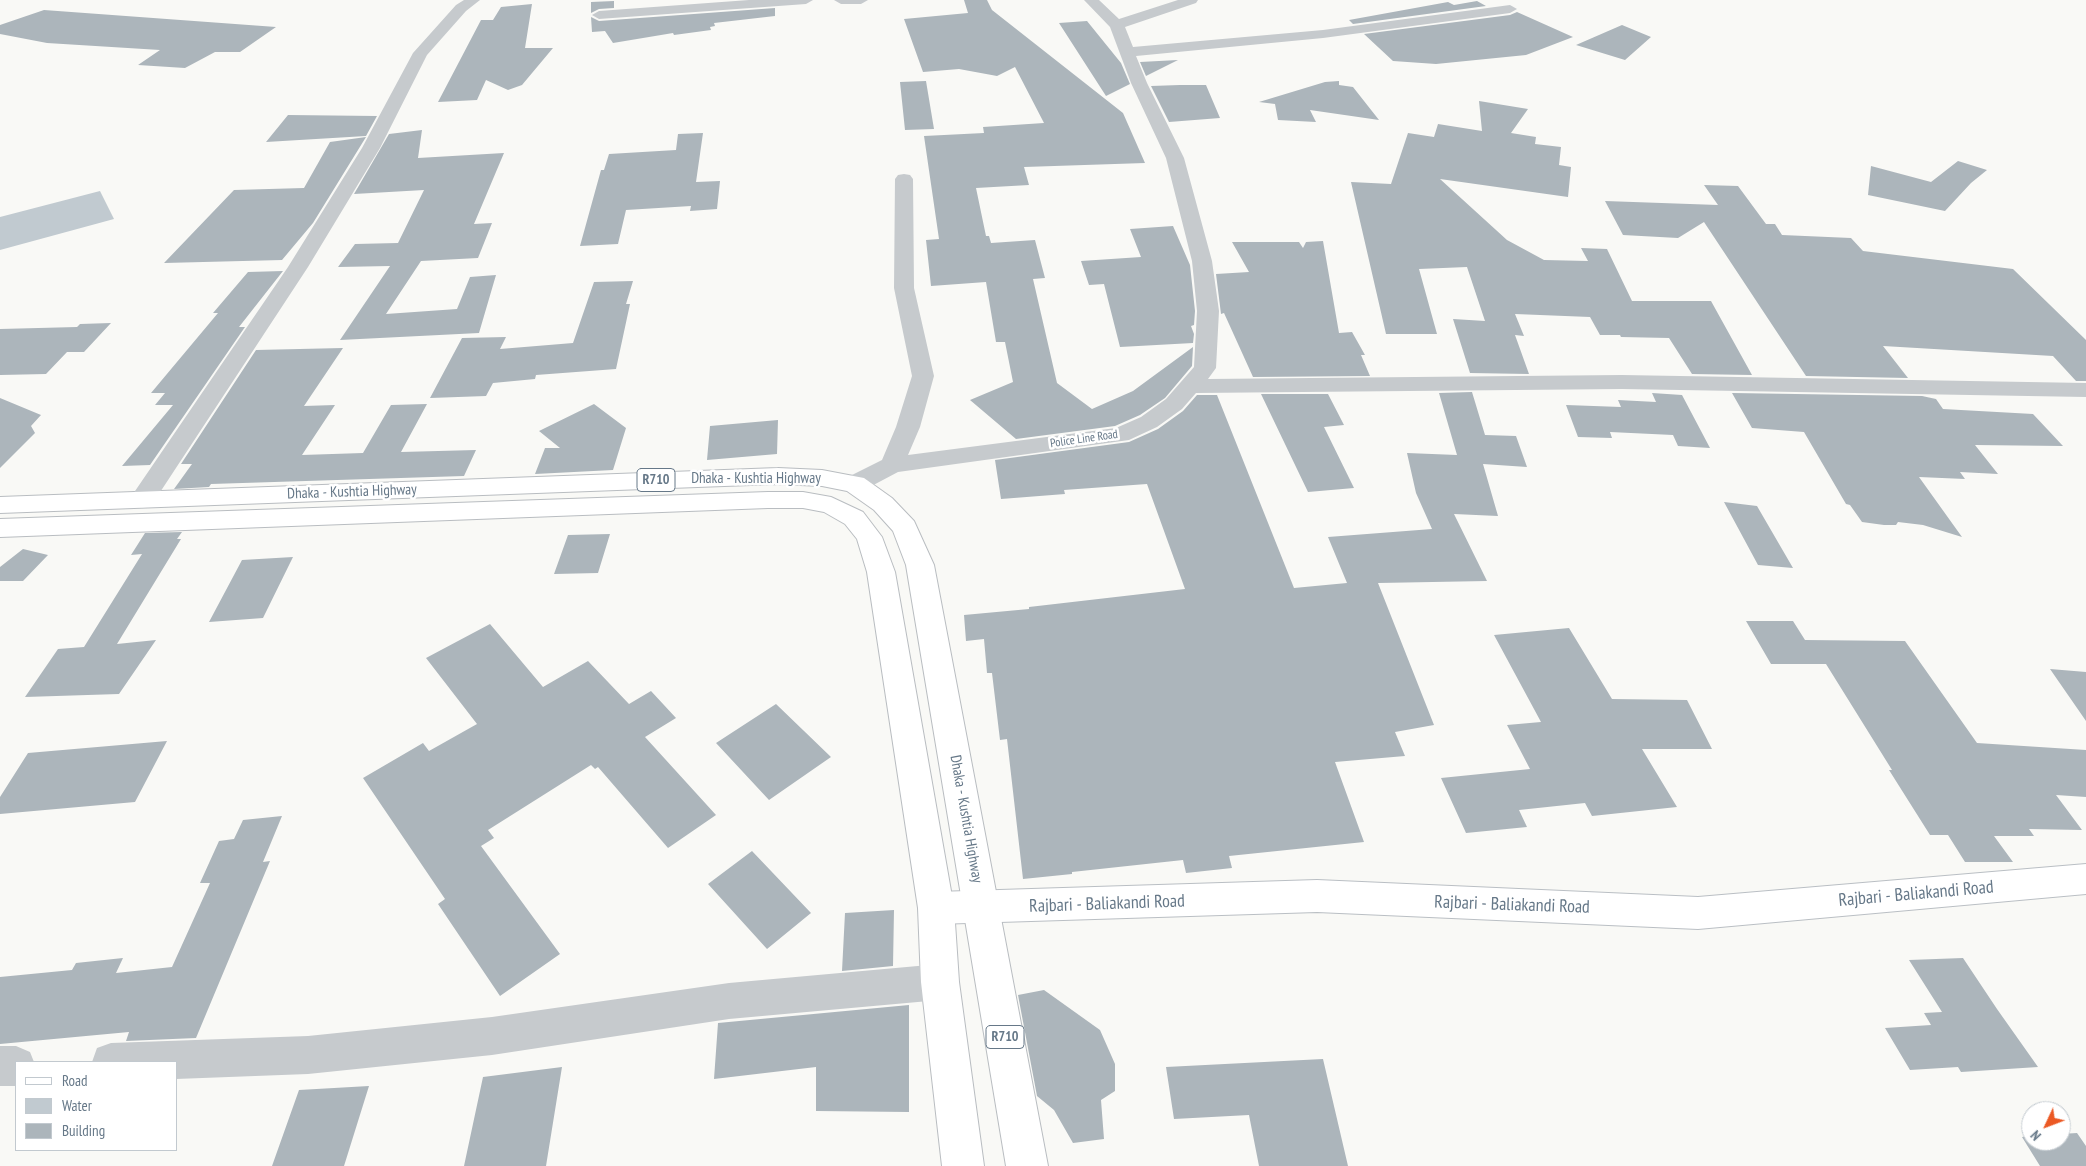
<!DOCTYPE html>
<style>
body{margin:0}
#map{position:relative;width:2086px;height:1166px;overflow:hidden;background:#f9f9f6;font-family:"PT Sans Narrow",sans-serif}
canvas{display:block}
.legend{position:absolute;left:15px;top:1061px;width:162px;height:90px;box-sizing:border-box;background:#fff;border:1px solid #c2c9cf;margin:0;padding:6px 9px;list-style:none;font-size:15px;color:#667888}
.legend li{display:flex;align-items:center;gap:10px;height:25px}
.legend b{width:25px;border:1px solid #c2c9cf}
.north{position:absolute;left:2021px;top:1101px;width:50px;height:50px;box-sizing:border-box;background:#fff;border:1px solid #c2c9cf;border-radius:50%;rotate:227deg;font-size:14px;font-weight:700;line-height:20px;text-align:center;color:#667888}
.north::after{content:'';display:block;margin:auto;width:18px;height:22px;background:#eb5924;clip-path:polygon(50% 0,100% 100%,50% 72%,0 100%)}
</style>
<div id="map">
<canvas width="2086" height="1166"></canvas>
<ul class="legend">
<li><b style="height:6px;background:#fff"></b>Road</li>
<li><b style="height:14px;background:#c1cad0"></b>Water</li>
<li><b style="height:14px;background:#acb5bb"></b>Building</li>
</ul>
<div class="north">N</div>
</div>
<script>
const c = document.querySelector('canvas').getContext('2d');
c.lineJoin = 'round';
function fillPath(path, color) {
  c.fillStyle = color;
  c.fill(path, 'evenodd');
}
function shape(rows) {
  const path = new Path2D();
  for (const r of rows) {
    path.moveTo(r[0], r[1]);
    for (let i = 2; i < r.length; i += 2) path.lineTo(r[i], r[i + 1]);
  }
  return path;
}
function trace(path, color, width, dash) {
  c.strokeStyle = color;
  c.lineWidth = width;
  c.lineCap = dash ? 'butt' : 'round';
  c.setLineDash(dash || []);
  c.stroke(path);
}
function drawText(font, color, halo, rows, align = 'center') {
  c.font = font + ' "PT Sans Narrow",sans-serif';
  c.lineWidth = 5;
  c.setLineDash([]);
  c.textBaseline = 'middle';
  c.strokeStyle = halo;
  c.fillStyle = color;
  for (const [text, x, y, turn = 0] of rows) {
    c.save();
    c.translate(x, y);
    c.rotate((+turn || 0) * Math.PI / 180);
    c.textAlign = isNaN(turn) ? turn : align;
    if (halo) c.strokeText(text, 0, 0);
    c.fillText(text, 0, 0);
    c.restore();
  }
}
fillPath(shape([
 [100,191,114,219,0,250,0,217]
]), '#c1cad0');
fillPath(shape([
 [964,0,987,0,992,10,1123,113,1145,163,1024,167,1029,185,976,188,986,236,989,236,991,243,1035,240,1045,278,1033,279,1057,383,1092,409,1133,391,1193,347,1192,366,1165,398,1140,415,1115,426,1016,439,970,400,1013,382,1005,342,996,342,986,282,931,286,926,240,939,239,924,136,984,133,983,127,1044,123,1015,67,997,76,959,69,923,72,904,19,968,13],
 [614,1,614,8,599,9,591,13,591,2],
 [1477,1,1486,6,1353,24,1349,20,1448,2,1454,5],
 [532,4,525,48,553,48,522,85,508,90,486,80,477,100,438,102,481,20,493,20,501,7],
 [775,8,775,16,714,23,715,26,710,27,711,30,674,35,673,33,613,43,605,31,592,32,591,17,599,21],
 [44,10,276,27,240,52,215,52,185,68,138,65,160,50,47,43,0,34,0,25],
 [1517,12,1573,37,1526,55,1436,64,1393,61,1364,34,1510,15],
 [1087,21,1121,63,1130,84,1106,96,1059,23],
 [1622,25,1651,37,1625,60,1576,45],
 [1178,60,1146,76,1140,62],
 [926,81,934,129,905,130,900,82],
 [1339,81,1339,85,1353,87,1379,120,1310,110,1316,122,1278,120,1275,104,1259,102,1325,82],
 [1180,85,1206,85,1220,118,1169,122,1151,86],
 [1479,101,1528,109,1511,133,1536,137,1535,144,1561,147,1559,165,1571,167,1568,197,1440,179,1507,240,1544,260,1588,261,1581,248,1607,249,1632,301,1711,301,1752,375,1692,374,1669,338,1621,337,1620,335,1600,335,1590,317,1515,314,1524,336,1515,335,1529,374,1470,373,1453,319,1485,321,1467,267,1419,269,1437,334,1386,334,1351,182,1391,184,1408,133,1434,137,1438,124,1482,131],
 [288,115,377,116,366,136,266,142],
 [422,130,418,158,504,153,474,224,492,223,478,258,421,261,386,314,457,309,470,277,496,275,479,333,340,340,390,266,338,267,355,244,398,243,424,190,354,194,389,134],
 [703,133,696,182,720,181,717,209,690,211,691,206,626,210,618,244,580,246,601,170,604,170,609,154,676,150,678,134],
 [366,137,313,223,282,260,164,263,234,190,304,188,330,142],
 [1958,161,1987,170,1971,183,1945,211,1868,195,1871,166,1931,182],
 [1704,185,1738,186,1766,224,1775,224,1782,235,1851,238,1863,251,2013,269,2086,340,2086,381,2076,381,2053,356,1883,346,1908,378,1806,376,1704,222,1678,238,1623,235,1605,201,1718,205],
 [1173,226,1190,265,1195,311,1194,325,1191,326,1194,334,1193,343,1120,347,1104,284,1089,285,1081,261,1141,257,1130,229],
 [1323,241,1339,333,1352,332,1365,355,1361,355,1370,376,1253,377,1224,313,1221,314,1216,274,1249,272,1232,242,1299,242,1303,248,1306,242],
 [283,271,239,327,245,327,150,465,122,466,173,405,155,405,165,393,151,393,218,313,213,313,248,272],
 [633,281,626,304,630,304,616,369,536,375,535,379,493,383,486,396,430,398,462,338,506,337,500,349,573,343,594,282],
 [111,323,84,352,67,352,46,374,0,375,0,329,77,327,80,324],
 [343,348,304,406,335,405,302,455,363,453,391,405,427,404,401,452,476,450,464,476,211,484,209,487,174,489,192,464,181,464,256,350],
 [1472,392,1485,435,1516,436,1527,467,1483,464,1498,516,1454,514,1487,581,1378,583,1434,725,1395,732,1405,756,1335,762,1364,842,1229,856,1232,868,1186,873,1183,860,1072,872,1072,874,1023,879,1007,739,1000,740,992,673,987,673,984,639,966,641,964,615,1029,609,1029,607,1185,589,1147,484,1064,490,1065,494,1001,499,995,460,1129,442,1158,429,1183,411,1197,395,1217,395,1294,588,1347,583,1328,537,1432,529,1416,493,1407,453,1457,455,1439,393],
 [1652,393,1682,395,1710,448,1678,446,1673,435,1610,432,1612,438,1578,437,1566,405,1621,407,1618,400,1656,402],
 [1732,393,1922,396,1936,399,1943,409,2033,414,2063,446,1975,445,1998,474,1960,472,1965,479,1919,477,1962,537,1923,525,1898,522,1896,525,1884,525,1862,522,1850,505,1846,504,1804,432,1752,428],
 [1261,394,1328,394,1344,425,1324,427,1354,488,1308,492],
 [0,398,41,415,31,426,35,433,0,468],
 [594,404,626,428,613,470,535,474,545,448,560,448,539,431],
 [778,420,777,454,707,460,710,426],
 [1724,502,1757,506,1793,568,1758,565],
 [182,532,177,539,181,539,117,644,156,640,119,694,25,697,58,649,84,647,142,554,131,555,145,533],
 [610,534,598,573,554,574,568,535],
 [23,549,48,555,23,581,0,581,0,567],
 [293,557,263,618,209,622,242,560],
 [1746,621,1793,621,1805,640,1905,641,1977,743,2086,750,2086,797,2056,795,2082,830,2029,829,2034,836,1994,836,2013,862,1965,862,1948,835,1930,835,1889,770,1892,770,1826,664,1771,664],
 [490,624,543,687,588,661,629,704,651,691,676,718,645,737,716,815,668,848,598,767,595,769,591,765,488,830,494,838,481,846,560,954,500,996,438,904,445,899,363,778,423,743,429,751,477,724,426,658],
 [1569,628,1612,699,1687,700,1712,749,1642,749,1677,807,1592,816,1585,803,1519,810,1527,827,1466,833,1441,778,1530,769,1507,725,1541,722,1494,635],
 [2050,669,2086,672,2086,721],
 [776,704,831,757,769,800,716,743],
 [167,741,135,802,0,814,0,797,28,753],
 [282,816,263,862,270,861,196,1038,126,1041,129,1032,0,1044,0,977,72,970,76,963,123,958,116,973,172,967,210,883,200,883,219,841,234,839,243,820],
 [752,851,811,913,767,949,708,884],
 [894,910,893,966,842,971,845,913],
 [1963,958,1997,1009,2038,1067,1961,1072,1958,1067,1910,1070,1885,1028,1931,1025,1924,1013,1942,1012,1909,960],
 [1044,990,1100,1030,1115,1064,1115,1091,1101,1100,1104,1139,1073,1143,1054,1110,1037,1096,1018,995],
 [909,1005,909,1112,816,1111,816,1067,714,1079,718,1023],
 [1323,1059,1348,1166,1259,1166,1249,1115,1174,1119,1166,1067],
 [562,1067,546,1166,464,1166,483,1077],
 [369,1086,344,1166,272,1166,299,1090],
 [2077,1133,2086,1146,2086,1166,2040,1166,2022,1137,2031,1136,2031,1141,2061,1141,2061,1134]
]), '#acb5bb');
const secondary = shape([
 [2086,864,2086,894,1698,929,1317,912,936,924,924,919,918,908,924,897,936,892,1317,880,1698,897,2086,864]
]);
const primary = shape([
 [778,468,822,470,864,478,892,498,914,521,934,565,1048,1166,1006,1166,906,565,893,531,874,510,847,491,822,486,778,484,0,513,0,497,778,468],
 [768,492,803,492,831,497,863,512,882,537,895,572,954,908,959,982,984,1166,942,1166,921,982,918,908,867,572,857,539,845,524,824,512,803,508,768,508,0,537,0,519,768,492]
]);
trace(secondary, '#babfc4', 2);
trace(primary, '#b9bdc1', 2);
fillPath(shape([
 [464,0,480,0,466,11,427,55,380,148,308,267,151,506,142,508,133,506,129,500,133,494,288,267,362,148,413,53,456,5,464,0],
 [749,0,813,0,806,4,599,19,592,15,599,11,749,0],
 [834,0,868,0,861,4,841,4,834,0],
 [1084,0,1099,0,1119,19,1178,0,1198,0,1196,3,1125,27,1133,47,1323,30,1510,5,1517,9,1510,13,1323,38,1136,56,1147,83,1184,158,1212,261,1219,311,1216,368,1208,379,1622,375,2086,383,2086,397,1622,389,1196,393,1182,409,1157,427,1129,440,898,472,864,490,855,492,846,490,842,484,846,478,882,460,896,427,912,376,894,288,895,179,898,175,904,174,910,175,913,179,914,288,934,376,920,427,908,455,1116,428,1141,417,1166,399,1194,367,1197,311,1192,261,1166,158,1131,83,1110,27,1084,0],
 [940,964,953,970,959,982,953,994,940,1000,729,1019,492,1055,308,1074,176,1079,176,1062,92,1062,97,1048,111,1043,308,1036,492,1017,729,983,940,964],
 [0,1046,16,1046,30,1052,34,1062,16,1062,16,1086,0,1086,0,1046]
]), '#c6cacd');
fillPath(secondary, '#fff');
fillPath(primary, '#fff');
drawText('12px', '#667888', '#fff', [
 ["Police Line Road",1084,439,-8]
]);
for (const [x, y, w] of [
 [656,480,38],
 [1005,1037,38]
]) {
  const box = new Path2D();
  box.roundRect(x - w / 2, y - 11.5, w, 23, 4);
  c.fillStyle = '#fff';
  c.fill(box);
  trace(box, '#667888', 1);
}
drawText('bold 14px', '#667888', null, [
 ["R710",656,480],
 ["R710",1005,1037]
]);
drawText('15px', '#667888', '#fff', [
 ["Dhaka - Kushtia Highway",756,479],
 ["Dhaka - Kushtia Highway",352,492,-2],
 ["Dhaka - Kushtia Highway",966,819,80]
]);
drawText('18px', '#667888', '#fff', [
 ["Rajbari - Baliakandi Road",1916,894,-5],
 ["Rajbari - Baliakandi Road",1107,904,-2],
 ["Rajbari - Baliakandi Road",1512,905,2]
]);
</script>
